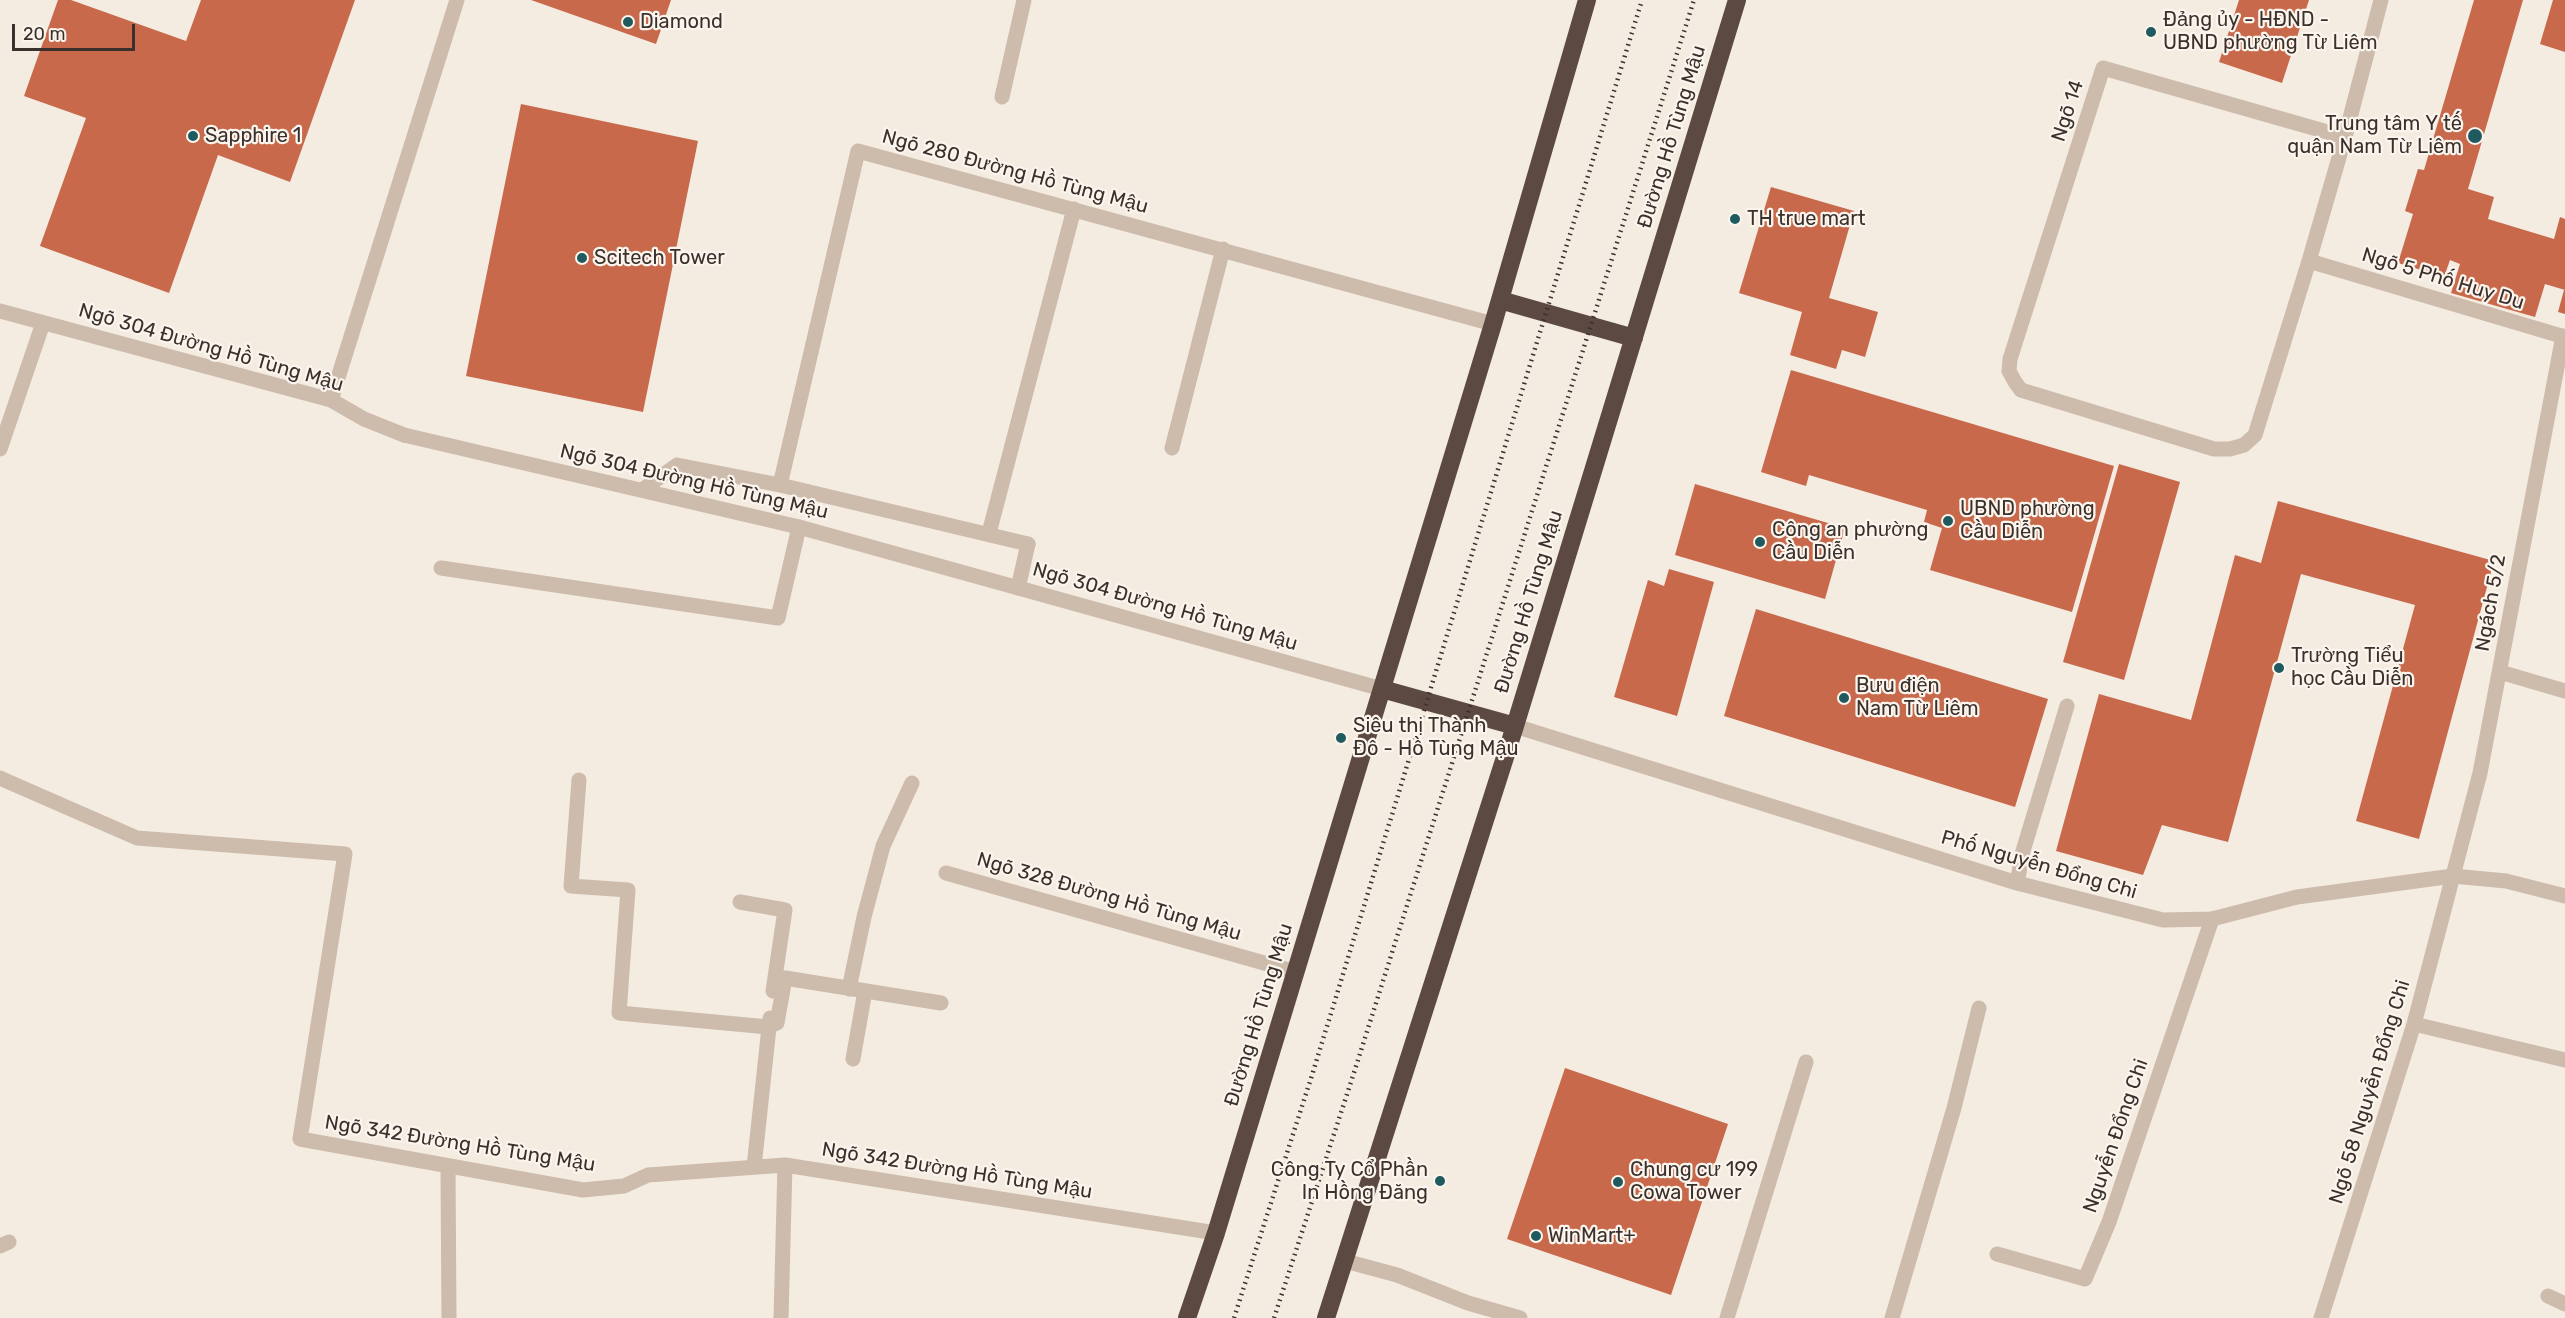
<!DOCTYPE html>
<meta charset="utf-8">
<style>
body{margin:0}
#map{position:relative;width:2565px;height:1318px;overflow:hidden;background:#f4ebe1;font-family:Rubik,sans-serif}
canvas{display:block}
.scale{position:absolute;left:12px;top:24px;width:123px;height:27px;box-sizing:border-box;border:3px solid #3b302b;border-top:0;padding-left:8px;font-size:18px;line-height:21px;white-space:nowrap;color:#3b302b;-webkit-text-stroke:4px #fbf5ee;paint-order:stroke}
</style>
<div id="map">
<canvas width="2565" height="1318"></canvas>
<div class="scale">20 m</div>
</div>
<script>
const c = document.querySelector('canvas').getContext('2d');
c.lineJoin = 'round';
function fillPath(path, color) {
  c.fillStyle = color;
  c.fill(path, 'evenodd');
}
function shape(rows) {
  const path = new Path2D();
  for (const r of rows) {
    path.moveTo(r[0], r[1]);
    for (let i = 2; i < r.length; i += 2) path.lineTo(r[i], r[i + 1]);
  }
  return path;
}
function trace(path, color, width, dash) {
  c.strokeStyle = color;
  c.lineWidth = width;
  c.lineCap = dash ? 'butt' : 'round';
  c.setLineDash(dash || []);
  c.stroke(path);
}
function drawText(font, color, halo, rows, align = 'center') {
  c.font = font + ' Rubik,sans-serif';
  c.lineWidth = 4.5;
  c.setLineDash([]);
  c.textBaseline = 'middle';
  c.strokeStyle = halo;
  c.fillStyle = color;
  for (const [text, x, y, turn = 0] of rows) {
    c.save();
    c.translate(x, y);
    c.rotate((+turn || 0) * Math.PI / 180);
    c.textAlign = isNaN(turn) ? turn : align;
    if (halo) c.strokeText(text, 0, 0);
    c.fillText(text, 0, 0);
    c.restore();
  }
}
fillPath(shape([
 [58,0,71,0,186,41,201,0,355,0,290,182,218,155,169,293,40,246,86,118,24,96],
 [531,0,671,0,656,44],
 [2239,0,2309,0,2282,83,2219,62],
 [2474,0,2523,0,2468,189,2494,197,2488,219,2554,239,2560,217,2565,219,2565,290,2545,284,2535,317,2451,293,2460,264,2450,260,2444,277,2398,263,2413,214,2405,211,2418,169,2424,170],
 [2553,0,2565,0,2565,52,2540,44],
 [521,104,698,141,643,412,466,376],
 [1771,187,1854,211,1829,298,1878,312,1865,357,1842,350,1836,369,1790,355,1802,312,1739,293],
 [2564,290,2565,290,2565,314,2558,312],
 [1791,370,2114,466,2072,612,1930,570,1942,528,1924,522,1927,510,1809,475,1806,486,1761,472],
 [2119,464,2180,482,2124,680,2063,662],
 [1695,484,1845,528,1825,599,1675,555],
 [2278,501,2494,561,2419,839,2356,821,2415,605,2301,574,2228,842,2162,825,2143,875,2056,851,2099,694,2191,720,2235,555,2261,563],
 [1669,569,1714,582,1677,716,1614,697,1648,580,1664,586],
 [1756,609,2048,699,2015,807,1724,716],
 [1565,1068,1728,1124,1671,1295,1507,1239]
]), '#c8694b');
trace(shape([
 [1002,97,1024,0],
 [2345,137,2103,68,2010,359,2009,371,2015,382,2021,390,2214,449,2230,449,2244,445,2255,435,2309,261,2345,137,2381,0],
 [2309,261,2565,337],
 [404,435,364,419,331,400,457,0],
 [0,449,43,323],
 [441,568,778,618,799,527],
 [1018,588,1028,544],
 [2500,672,2565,691],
 [0,778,137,838,345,854,300,1139,583,1190,624,1186,648,1175,785,1165,1216,1233],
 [579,780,571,886,628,890,619,1013,768,1027,777,1023,785,978,941,1003],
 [946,873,1296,972],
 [2017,883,2023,851,2067,706],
 [740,902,785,910,773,991],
 [849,989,864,917,883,846,912,783],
 [2414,1024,2565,1060],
 [853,1059,865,991],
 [448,1167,449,1318],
 [754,1167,770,1018],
 [0,1246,9,1242],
 [1997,1254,2085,1279,2109,1222,2212,919],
 [2548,1296,2565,1304],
 [781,1318,785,1165],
 [1727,1318,1806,1062],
 [1892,1318,1954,1108,1979,1008],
 [2321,1318,2414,1024,2480,773,2563,336]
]), '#cdbbac', 15);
trace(shape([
 [0,311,331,400],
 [404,435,799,527,1382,689],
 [1172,448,1223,249],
 [780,485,858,151,1493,324],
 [642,490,677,465,780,485,1028,544],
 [989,533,1074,209],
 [1515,726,2017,883,2163,920,2212,919,2297,897,2453,876,2506,881,2565,896],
 [1345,1261,1397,1275,1468,1303,1520,1318]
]), '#cdbbac', 15);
trace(shape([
 [1500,300,1634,338],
 [1382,689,1515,726],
 [1187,1318,1216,1233,1493,324,1587,0],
 [1326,1318,1515,726,1737,0]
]), '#5c4a42', 18);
trace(shape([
 [1234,1318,1313,1072,1642,0],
 [1274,1318,1351,1082,1694,0]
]), '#3b302b', 4.5, [1.5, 4.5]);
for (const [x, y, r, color] of [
 [628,22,6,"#1f5a5e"],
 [2151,32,6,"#1f5a5e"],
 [193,136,6,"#1f5a5e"],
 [2475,136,8,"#1f5a5e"],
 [1735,219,6,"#1f5a5e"],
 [582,258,6,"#1f5a5e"],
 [1948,521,6,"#1f5a5e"],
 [1760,542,6,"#1f5a5e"],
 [2279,668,6,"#1f5a5e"],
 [1844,698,6,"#1f5a5e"],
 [1341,738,6,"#1f5a5e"],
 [1440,1181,6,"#1f5a5e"],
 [1618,1182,6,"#1f5a5e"],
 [1536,1236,6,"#1f5a5e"]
]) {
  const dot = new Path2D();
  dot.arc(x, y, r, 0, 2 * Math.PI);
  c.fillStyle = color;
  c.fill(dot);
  trace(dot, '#fbf5ee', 2);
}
drawText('20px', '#3b302b', '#fbf5ee', [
 ["Đảng ủy - HĐND -",2163,20],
 ["UBND phường Từ Liêm",2163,43],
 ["Diamond",640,22],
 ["Trung tâm Y tế",2462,124,"right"],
 ["quận Nam Từ Liêm",2462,147,"right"],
 ["Sapphire 1",205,136],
 ["TH true mart",1747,219],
 ["Scitech Tower",594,258],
 ["UBND phường",1960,509],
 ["Cầu Diễn",1960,532],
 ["Công an phường",1772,530],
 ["Cầu Diễn",1772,553],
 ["Trường Tiểu",2291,656],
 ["học Cầu Diễn",2291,679],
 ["Bưu điện",1856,686],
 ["Nam Từ Liêm",1856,709],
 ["Siêu thị Thành",1353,726],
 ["Đô - Hồ Tùng Mậu",1353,749],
 ["Công Ty Cổ Phần",1428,1170,"right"],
 ["In Hồng Đăng",1428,1193,"right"],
 ["Chung cư 199",1630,1170],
 ["Cowa Tower",1630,1193],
 ["WinMart+",1548,1236]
], 'left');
drawText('20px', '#3b302b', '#fbf5ee', [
 ["Ngõ 14",2068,111,-72],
 ["Đường Hồ Tùng Mậu",1672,137,-73],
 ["Ngõ 280 Đường Hồ Tùng Mậu",1015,172,15],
 ["Ngõ 5 Phố Huy Du",2443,279,17],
 ["Ngõ 304 Đường Hồ Tùng Mậu",211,348,16],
 ["Ngõ 304 Đường Hồ Tùng Mậu",694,482,13],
 ["Đường Hồ Tùng Mậu",1529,602,-73],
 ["Ngách 5/2",2491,603,-80],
 ["Ngõ 304 Đường Hồ Tùng Mậu",1165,607,16],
 ["Phố Nguyễn Đổng Chi",2039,865,16],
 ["Ngõ 328 Đường Hồ Tùng Mậu",1109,897,16],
 ["Đường Hồ Tùng Mậu",1259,1015,-73],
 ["Ngõ 58 Nguyễn Đổng Chi",2370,1092,-73],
 ["Nguyễn Đổng Chi",2116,1136,-71],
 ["Ngõ 342 Đường Hồ Tùng Mậu",460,1144,9],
 ["Ngõ 342 Đường Hồ Tùng Mậu",957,1171,9]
]);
</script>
